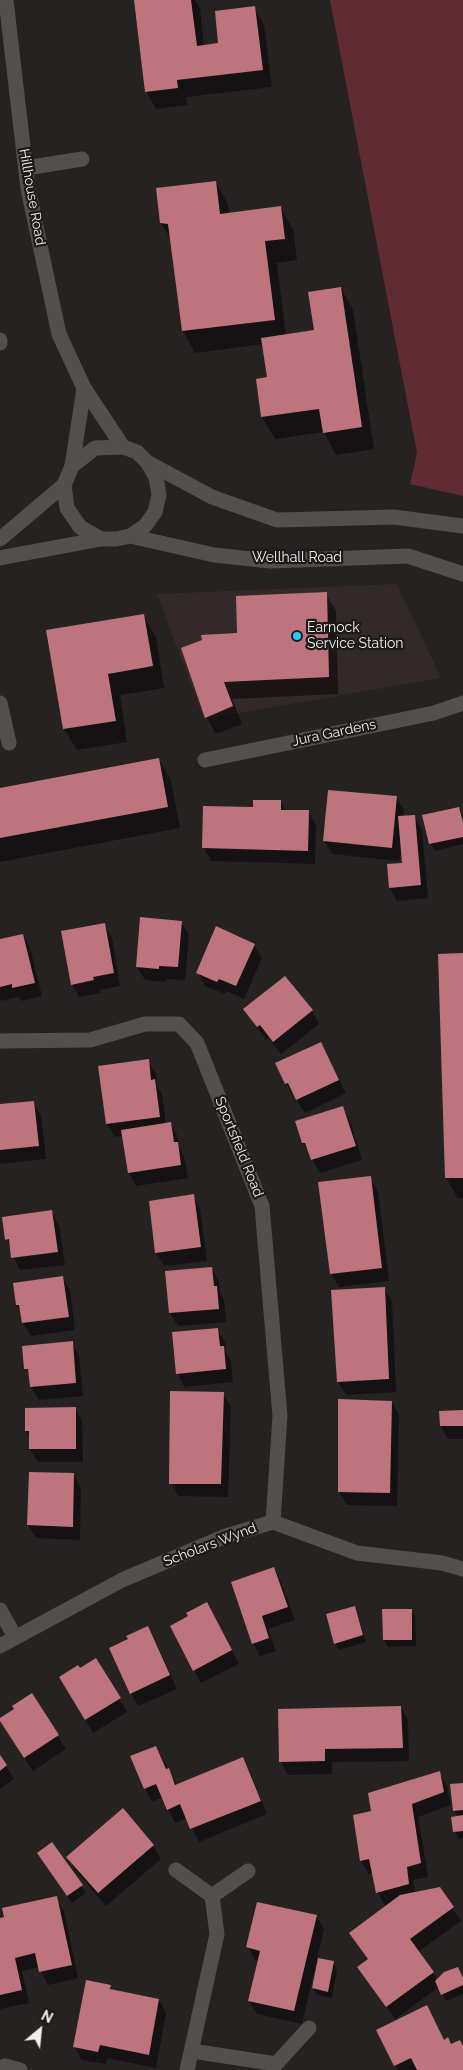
<!DOCTYPE html>
<style>
body{margin:0}
#map{position:relative;width:463px;height:2070px;overflow:hidden;background:#262222;font-family:Raleway,sans-serif}
canvas{display:block}
.north{position:absolute;left:15px;top:2005px;width:50px;height:50px;-webkit-text-stroke:4px #1d1919;paint-order:stroke;rotate:28deg;font-size:14px;font-weight:700;line-height:20px;text-align:center;color:#f0eded}
.north::after{content:'';display:block;margin:auto;width:18px;height:22px;background:#f0eded;clip-path:polygon(50% 0,100% 100%,50% 72%,0 100%)}
</style>
<div id="map">
<canvas width="463" height="2070"></canvas>
<div class="north">N</div>
</div>
<script>
const c = document.querySelector('canvas').getContext('2d');
c.lineJoin = 'round';
function fillPath(path, color) {
  c.fillStyle = color;
  c.fill(path, 'evenodd');
}
function shape(rows) {
  const path = new Path2D();
  for (const r of rows) {
    path.moveTo(r[0], r[1]);
    for (let i = 2; i < r.length; i += 2) path.lineTo(r[i], r[i + 1]);
  }
  return path;
}
function trace(path, color, width, dash) {
  c.strokeStyle = color;
  c.lineWidth = width;
  c.lineCap = dash ? 'butt' : 'round';
  c.setLineDash(dash || []);
  c.stroke(path);
}
function drawText(font, color, halo, rows, align = 'center') {
  c.font = font + ' Raleway,sans-serif';
  c.lineWidth = 4.5;
  c.setLineDash([]);
  c.textBaseline = 'middle';
  c.strokeStyle = halo;
  c.fillStyle = color;
  for (const [text, x, y, turn = 0] of rows) {
    c.save();
    c.translate(x, y);
    c.rotate((+turn || 0) * Math.PI / 180);
    c.textAlign = isNaN(turn) ? turn : align;
    if (halo) c.strokeText(text, 0, 0);
    c.fillText(text, 0, 0);
    c.restore();
  }
}
fillPath(shape([
 [397,584,441,678,204,719,157,594]
]), '#34292a');
fillPath(shape([
 [330,0,463,0,463,496,410,484,417,453]
]), '#612b33');
fillPath(shape([
 [135,0,195,0,200,8,204,46,220,44,254,8,264,25,272,87,186,97,187,105,156,109,146,91],
 [215,182,228,204,229,214,281,208,293,230,297,260,277,263,286,335,315,331,341,288,353,310,374,449,336,455,324,432,275,439,262,417,268,378,263,344,195,353,183,331,172,241,161,223],
 [326,594,336,611,338,694,232,699,242,724,216,734,206,717,203,641,238,634],
 [143,615,156,637,164,688,120,695,127,742,77,750,64,729],
 [159,759,171,781,180,828,0,862,0,789],
 [329,791,396,797,404,810,403,817,414,816,422,830,428,898,397,901,390,888,403,864,402,848,399,861,332,854,324,841],
 [280,801,286,811,308,812,316,825,315,864,211,861,204,848,255,808],
 [459,808,463,816,463,844,435,851,431,844,424,816],
 [141,919,181,922,189,935,185,980,166,979,166,982,145,980,137,967],
 [104,925,112,938,120,986,100,990,101,993,79,997,72,984],
 [23,935,30,948,42,996,21,1001,19,997,2,1001,0,998,0,940],
 [254,945,262,958,244,999,226,991,225,994,205,986,198,972],
 [439,955,463,955,463,1198,458,1198,446,1178],
 [245,1009,312,1011,319,1024,281,1054,269,1038,266,1040],
 [321,1044,346,1093,305,1113,286,1084,277,1064],
 [148,1061,156,1074,157,1086,162,1094,166,1124,170,1123,178,1137,179,1147,184,1156,188,1178,136,1186,129,1173,123,1136,115,1137,107,1124],
 [33,1103,41,1116,46,1159,0,1164,0,1105],
 [343,1108,350,1121,362,1160,320,1173,303,1143],
 [370,1178,378,1191,389,1281,339,1287,331,1274],
 [193,1196,200,1209,207,1261,164,1266,156,1252],
 [51,1211,59,1225,65,1265,20,1270,13,1257,11,1247,7,1239],
 [211,1268,219,1281,220,1293,224,1300,226,1322,178,1326,170,1313,167,1273],
 [62,1277,70,1290,75,1330,31,1336,23,1323,22,1313,17,1305],
 [384,1288,392,1301,396,1392,346,1395,338,1382],
 [217,1329,225,1342,226,1353,231,1361,233,1382,185,1387,177,1373],
 [72,1343,79,1356,83,1396,39,1400,31,1387,30,1376,26,1368],
 [223,1394,231,1407,228,1497,178,1496,171,1483],
 [392,1402,399,1415,397,1506,347,1505,339,1492],
 [75,1408,82,1421,83,1462,38,1462,30,1449,30,1438,26,1431],
 [463,1411,463,1439,448,1439,441,1426],
 [74,1475,81,1488,80,1540,36,1538,28,1525],
 [274,1568,281,1582,295,1620,268,1629,276,1651,260,1656,253,1643],
 [354,1607,358,1614,366,1642,339,1650,335,1643],
 [411,1610,415,1617,416,1646,388,1647,384,1640],
 [189,1617,214,1617,239,1664,201,1683,194,1670],
 [155,1641,177,1689,138,1706,131,1693],
 [96,1660,127,1712,93,1733,60,1677,80,1670],
 [31,1695,66,1749,33,1771,8,1733,16,1709],
 [401,1707,408,1720,409,1761,332,1762,332,1774,288,1775,281,1762],
 [156,1747,177,1785,242,1758,250,1772,267,1814,199,1842,187,1818,175,1823,162,1797,152,1802,145,1789],
 [0,1757,14,1779,0,1789],
 [439,1773,447,1786,451,1805,418,1817,428,1877,413,1880,415,1894,439,1889,461,1921,418,1952,437,1980,463,1979,463,1994,446,2001,439,1987,395,2019,359,1967,369,1961,350,1933,386,1907,378,1893,374,1873,369,1874,361,1861,354,1816,372,1812],
 [463,1784,463,1838,459,1839,455,1832,453,1818,458,1817,454,1810],
 [52,1844,86,1893,72,1903,42,1860],
 [153,1846,161,1859,106,1906,75,1870,68,1857],
 [56,1898,64,1911,78,1978,48,1985,39,1967,22,1971,29,2003,0,2009,0,1920],
 [316,1916,324,1929,302,2024,257,2014,249,2001,258,1961,255,1960,248,1947],
 [333,1963,337,1970,332,1998,317,1995,313,1988],
 [110,1986,113,1991,159,2000,166,2013,156,2068,107,2058,106,2064,82,2060,75,2047],
 [444,2041,451,2046,463,2047,463,2070,397,2070,395,2066]
]), '#0007');
fillPath(shape([
 [134,0,191,0,197,46,218,43,215,11,255,6,263,70,177,80,178,88,145,92],
 [216,181,220,214,281,206,285,239,265,241,275,320,182,331,168,224,160,223,156,188],
 [341,287,362,427,323,433,319,409,261,417,256,379,267,377,261,338,314,330,308,292],
 [327,592,329,677,224,682,233,706,205,718,181,648,202,640,201,635,237,633,236,596],
 [144,614,153,666,108,674,116,721,63,729,46,630],
 [159,758,168,807,0,838,0,788],
 [328,790,397,796,392,848,323,841],
 [253,800,281,800,281,810,309,810,308,851,202,848,203,806,253,807],
 [459,807,463,822,463,837,429,844,422,815],
 [415,815,421,885,389,888,387,864,402,863,398,816],
 [140,917,182,921,178,967,159,966,159,969,136,967],
 [105,923,114,973,93,977,94,980,71,985,61,931],
 [216,926,255,944,236,986,219,979,217,982,196,973],
 [23,934,35,983,12,988,12,984,0,987,0,939],
 [463,953,463,1178,445,1178,438,954],
 [285,976,313,1010,273,1042,260,1025,257,1027,243,1009],
 [321,1042,339,1080,296,1100,288,1083,285,1084,275,1063],
 [149,1059,151,1080,155,1079,160,1117,106,1124,98,1066],
 [34,1101,39,1146,0,1150,0,1104],
 [343,1106,356,1146,311,1160,305,1143,302,1143,295,1121],
 [171,1122,174,1142,178,1142,181,1165,128,1173,121,1130],
 [371,1176,382,1268,330,1274,318,1182],
 [194,1194,201,1247,155,1253,149,1201],
 [52,1210,58,1252,11,1258,9,1239,5,1240,2,1217],
 [212,1267,214,1286,217,1286,219,1309,169,1313,165,1271],
 [63,1276,69,1317,22,1323,19,1305,16,1305,13,1283],
 [385,1287,389,1379,337,1382,331,1290],
 [218,1328,220,1346,224,1346,226,1369,176,1374,172,1332],
 [73,1341,76,1383,30,1387,28,1369,24,1369,22,1346],
 [170,1391,224,1392,221,1484,169,1484],
 [338,1399,392,1401,390,1493,338,1492],
 [76,1407,76,1449,29,1449,29,1431,25,1431,25,1408],
 [463,1410,463,1426,440,1426,439,1411],
 [29,1472,74,1473,73,1527,27,1525],
 [274,1567,288,1607,262,1616,269,1638,252,1644,231,1582],
 [207,1602,232,1650,193,1671,170,1626,188,1616,186,1613],
 [355,1606,363,1635,334,1644,326,1614],
 [382,1609,412,1609,412,1640,383,1640],
 [148,1626,170,1675,130,1694,109,1648,128,1639,126,1636],
 [96,1658,121,1698,85,1720,59,1677,78,1665,80,1668],
 [32,1693,59,1735,24,1758,0,1721,0,1718,14,1709,12,1706],
 [401,1706,403,1748,325,1749,325,1761,279,1762,278,1709],
 [156,1746,166,1769,169,1768,175,1785,243,1757,261,1801,190,1829,180,1804,167,1810,156,1784,144,1789,130,1756],
 [0,1755,7,1765,0,1771],
 [440,1771,444,1792,412,1804,421,1863,407,1867,409,1884,376,1893,369,1859,360,1861,353,1815,371,1811,368,1793],
 [463,1783,463,1810,453,1811,450,1784],
 [123,1808,154,1845,98,1893,66,1857],
 [463,1815,463,1831,453,1832,451,1817],
 [52,1842,83,1885,67,1896,37,1853],
 [440,1887,454,1907,410,1939,434,1972,386,2007,357,1967,368,1959,349,1933,400,1895],
 [57,1896,72,1965,39,1972,35,1953,15,1958,22,1990,0,1995,0,1918,4,1917,2,1908],
 [257,1902,317,1915,294,2011,248,2001,260,1951,246,1947],
 [318,1958,334,1961,328,1992,312,1988],
 [458,1967,463,1978,463,1985,441,1995,435,1981,444,1972],
 [86,1980,111,1985,110,1989,159,1999,149,2055,100,2045,98,2052,73,2047],
 [427,2005,444,2040,448,2037,451,2044,460,2040,463,2046,463,2070,417,2070,411,2058,394,2066,376,2030]
]), '#bd747c');
trace(shape([
 [6,0,28,189,59,334,84,388,123,447],
 [26,168,82,159],
 [0,340,0,343],
 [147,462,212,497,277,520,394,517,463,526],
 [72,466,84,388],
 [130,536,214,555,270,561,408,556,463,574],
 [0,539,64,485],
 [0,558,101,539,116,539,130,536,145,526,155,512,159,495,156,477,147,462,137,452,123,447,95,448,72,466,64,485,67,508,80,527,101,539],
 [0,703,9,743],
 [205,760,434,713,463,703],
 [0,1041,90,1040,145,1024,179,1024,197,1043,262,1206,280,1416,273,1522],
 [0,1610,15,1637],
 [0,1646,122,1580,226,1536,273,1522,357,1553,442,1563,463,1569],
 [176,1870,212,1896],
 [192,2051,276,2064,309,2028],
 [0,2069,5,2066,20,2070],
 [187,2070,217,1934,212,1896,248,1871]
]), '#544f4f', 15);
for (const [x, y, r, color] of [
 [297,636,5,"#25c9fe"]
]) {
  const dot = new Path2D();
  dot.arc(x, y, r, 0, 2 * Math.PI);
  c.fillStyle = color;
  c.fill(dot);
  trace(dot, '#1d1919', 2);
}
drawText('14px', '#f0eded', '#1d1919', [
 ["Hillhouse Road",32,197,80],
 ["Wellhall Road",297,558],
 ["Jura Gardens",334,733,-12],
 ["Sportsfield Road",239,1147,68],
 ["Scholars Wynd",210,1545,-21]
]);
drawText('14px', '#f0eded', '#1d1919', [
 ["Earnock",307,628],
 ["Service Station",307,644]
], 'left');
</script>
